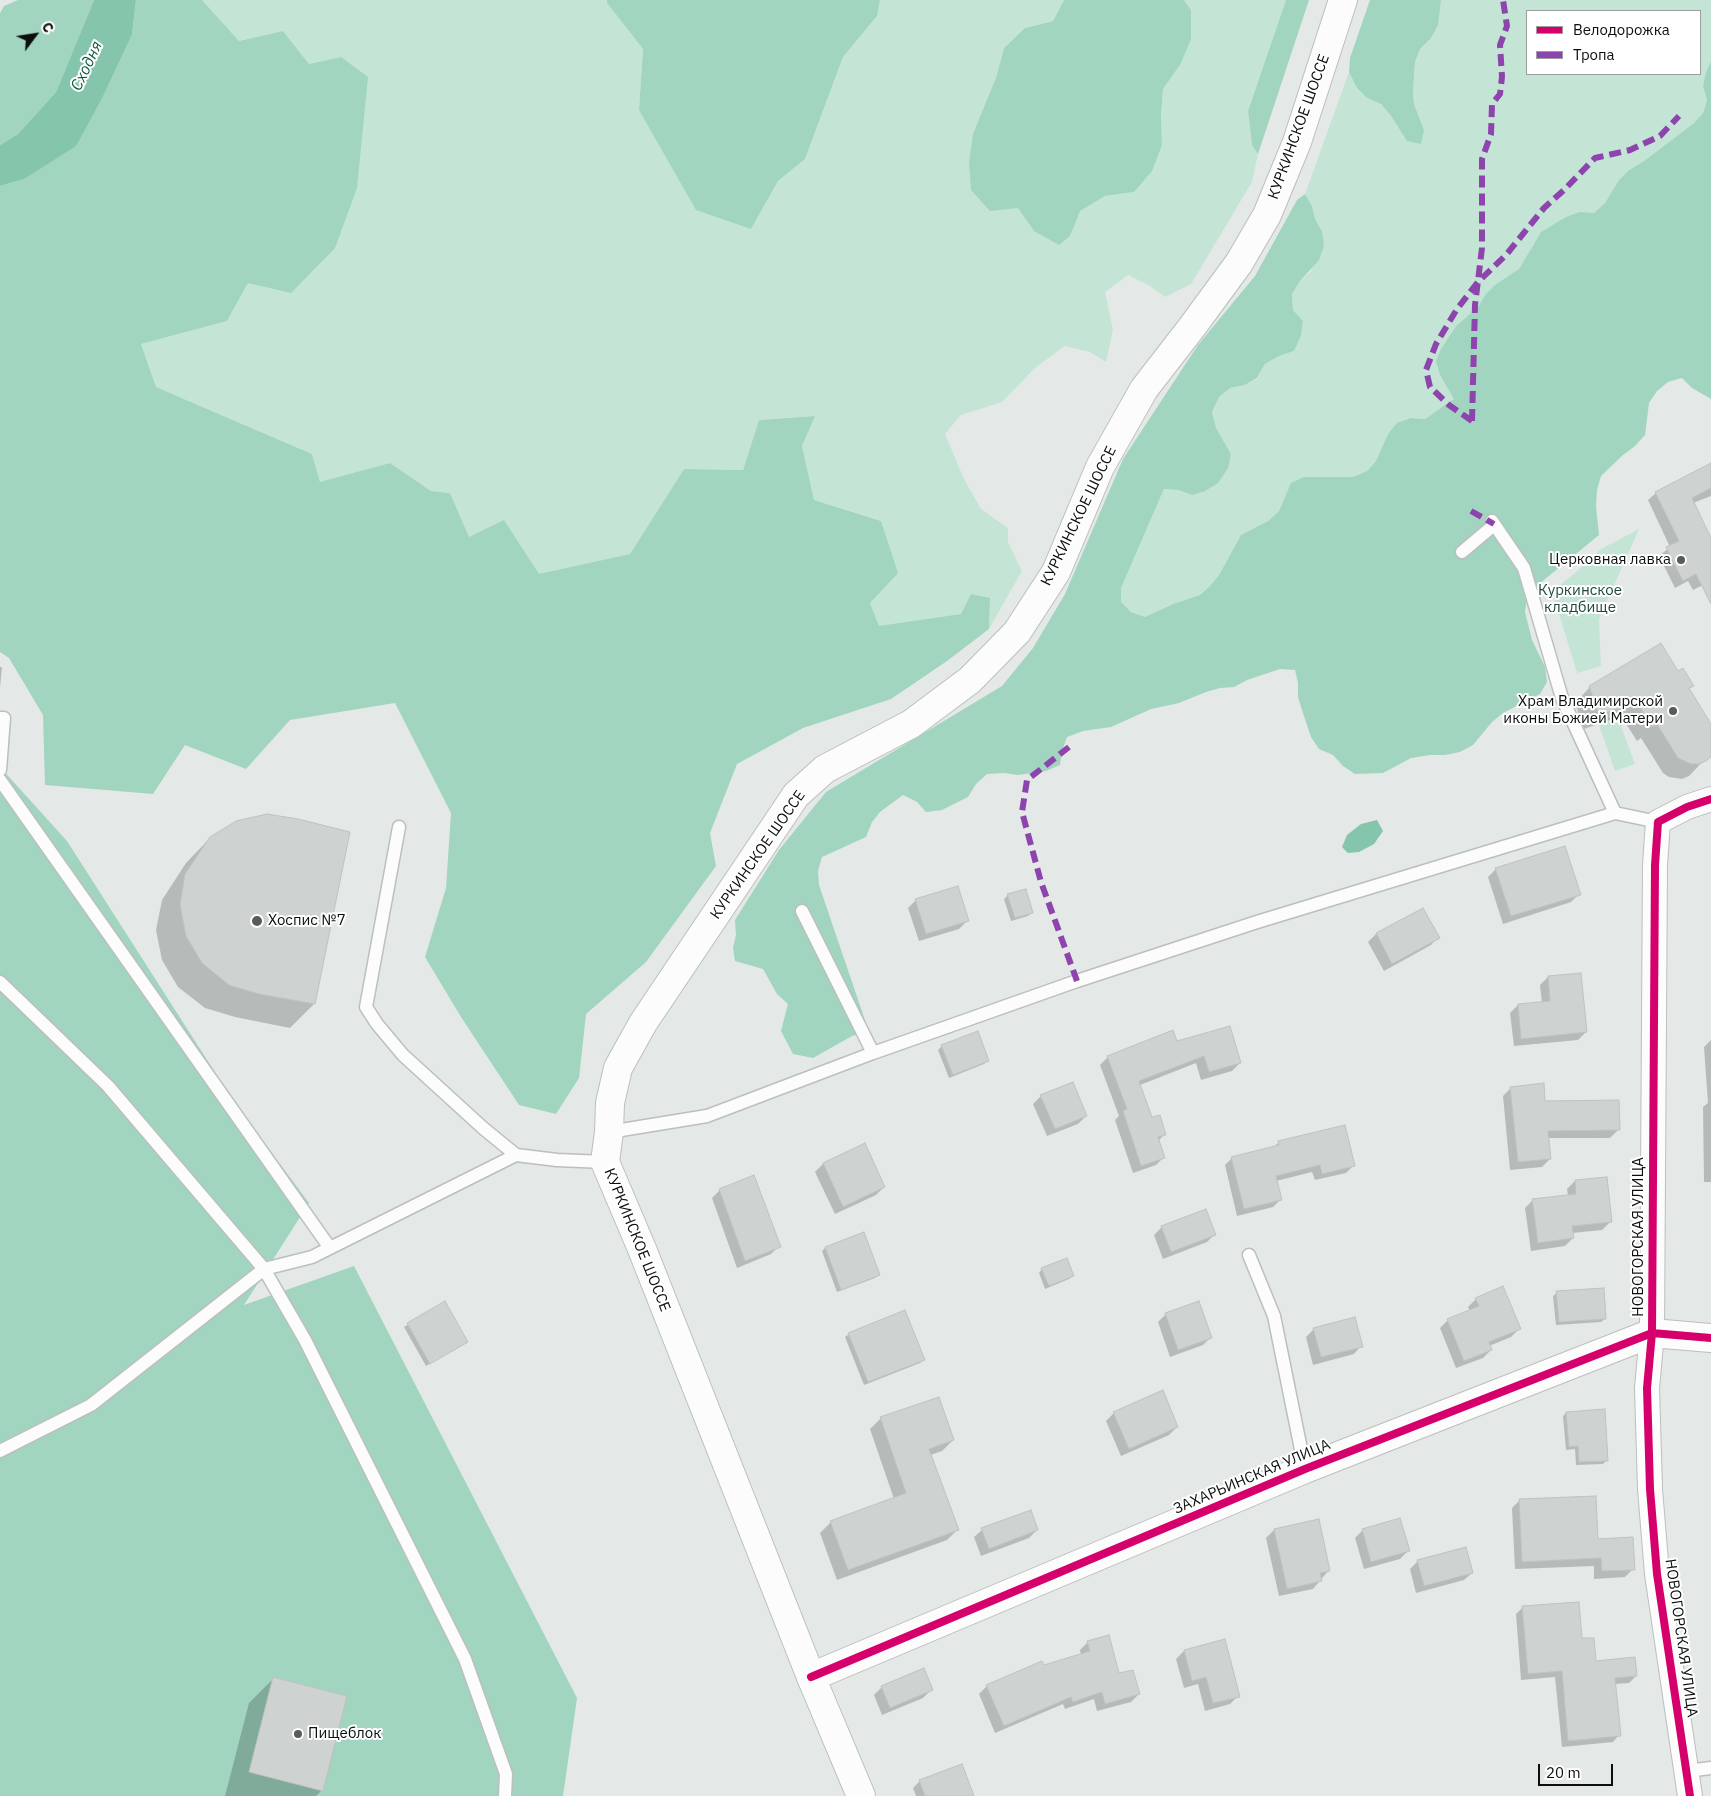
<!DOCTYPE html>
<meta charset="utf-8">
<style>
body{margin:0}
#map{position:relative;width:1711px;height:1796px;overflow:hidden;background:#e4e9e7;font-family:"IBM Plex Sans",sans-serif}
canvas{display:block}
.legend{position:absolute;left:1526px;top:10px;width:175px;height:65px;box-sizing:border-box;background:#fff;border:1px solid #9d9f9e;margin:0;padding:6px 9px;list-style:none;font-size:15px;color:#0b0f0d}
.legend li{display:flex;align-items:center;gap:10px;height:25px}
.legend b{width:25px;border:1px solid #9d9f9e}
.north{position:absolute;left:10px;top:10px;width:50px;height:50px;-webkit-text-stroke:4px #fff;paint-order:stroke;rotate:59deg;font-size:14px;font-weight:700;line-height:20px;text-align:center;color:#0b0f0d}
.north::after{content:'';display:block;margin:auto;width:18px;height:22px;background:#0b0f0d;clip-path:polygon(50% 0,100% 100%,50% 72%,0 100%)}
.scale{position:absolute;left:1538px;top:1764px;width:75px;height:22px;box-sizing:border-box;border:2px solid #0b0f0d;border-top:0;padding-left:6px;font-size:15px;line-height:18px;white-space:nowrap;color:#0b0f0d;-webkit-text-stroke:4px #fff;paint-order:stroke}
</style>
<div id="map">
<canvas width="1711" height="1796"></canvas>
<ul class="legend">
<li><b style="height:6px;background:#d6006c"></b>Велодорожка</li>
<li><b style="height:6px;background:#8e44ad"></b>Тропа</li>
</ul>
<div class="north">С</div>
<div class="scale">20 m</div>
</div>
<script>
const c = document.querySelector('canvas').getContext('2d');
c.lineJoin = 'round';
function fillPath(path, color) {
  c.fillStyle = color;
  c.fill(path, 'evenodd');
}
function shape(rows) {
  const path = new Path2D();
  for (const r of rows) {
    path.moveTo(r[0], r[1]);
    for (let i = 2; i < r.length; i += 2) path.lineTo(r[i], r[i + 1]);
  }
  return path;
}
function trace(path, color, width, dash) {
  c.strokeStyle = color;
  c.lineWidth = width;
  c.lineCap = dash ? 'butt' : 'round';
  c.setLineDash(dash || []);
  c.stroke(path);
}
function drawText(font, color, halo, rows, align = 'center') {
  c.font = font + ' "IBM Plex Sans",sans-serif';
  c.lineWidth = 4;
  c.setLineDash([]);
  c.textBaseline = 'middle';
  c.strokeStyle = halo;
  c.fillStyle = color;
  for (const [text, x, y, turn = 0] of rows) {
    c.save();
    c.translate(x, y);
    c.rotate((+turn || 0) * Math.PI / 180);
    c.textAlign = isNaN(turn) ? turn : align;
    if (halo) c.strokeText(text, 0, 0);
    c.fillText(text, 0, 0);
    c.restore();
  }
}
fillPath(shape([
 [202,0,607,0,607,3,643,49,639,110,751,229,778,181,805,159,843,57,877,16,880,0,1064,0,1053,21,1025,28,1004,48,996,78,1018,207,1034,231,1070,236,1079,211,1105,196,1134,192,1162,145,1161,116,1163,89,1180,65,1191,10,1184,0,1286,0,1248,111,1252,145,1258,154,1252,182,1191,284,1165,297,1150,286,1128,275,1105,292,1113,330,1106,362,1090,352,1065,346,1035,368,1002,402,961,415,945,434,964,479,981,509,1008,528,1008,542,1022,571,989,629,990,598,961,614,879,627,870,603,881,521,814,500,802,446,814,416,759,420,743,470,684,469,630,554,539,575,504,521,469,537,450,493,431,491,390,463,320,483,312,454,156,387,141,344,227,321,248,283,341,57,309,64,283,31,239,41],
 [1441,0,1711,0,1711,61,1706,72,1703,86,1707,100,1703,113,1694,123,1644,161,1629,170,1619,180,1605,203,1594,213,1533,244,1527,257,1519,269,1485,295,1478,307,1457,325,1440,375,1455,399,1425,419,1411,418,1388,434,1376,461,1367,471,1353,477,1304,477,1292,483,1279,511,1268,521,1241,535,1219,575,1210,586,1200,595,1173,604,1145,617,1131,612,1120,602,1121,588,1164,489,1178,490,1192,495,1231,454,1216,428,1212,412,1219,396,1230,388,1245,385,1257,379,1265,364,1279,356,1294,351,1301,336,1303,321,1293,310,1292,294,1300,281,1311,271,1322,231,1315,219,1312,206,1305,194,1349,72,1357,88,1367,98,1381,104,1391,116,1399,129,1424,130,1414,104,1413,91,1415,62,1420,49,1431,38],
 [1527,11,1700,11,1700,74,1527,74],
 [1639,529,1599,619,1601,666,1577,673,1552,591,1574,574,1601,549],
 [1617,715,1635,764,1615,771,1598,722]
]), '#c4e5d6');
fillPath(shape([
 [18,0,94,0,56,92,18,134,0,145,0,13,4,6],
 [136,0,202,0,239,41,283,31,309,64,341,57,368,77,357,188,335,248,291,293,248,283,227,321,141,344,156,387,312,454,320,482,390,463,431,491,450,493,469,537,504,520,539,574,630,554,684,469,743,470,759,420,815,416,802,446,814,500,881,521,898,573,870,603,879,626,961,614,971,594,990,598,989,629,947,661,891,699,803,728,737,764,710,833,716,866,646,962,586,1014,579,1078,556,1114,519,1105,461,1017,425,957,446,888,451,813,395,703,290,720,246,769,185,745,153,794,45,785,43,715,9,658,0,652,0,186,24,179,132,34],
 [607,0,880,0,877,16,843,57,805,159,778,181,751,229,696,210,639,110,643,49,607,3],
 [1064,0,1184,0,1191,10,1191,39,1180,65,1163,89,1161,116,1162,145,1152,171,1134,192,1105,196,1080,211,1070,236,1059,245,1034,231,1018,208,990,211,971,190,969,162,973,134,996,78,1004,48,1025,28,1053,21],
 [1286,0,1309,0,1258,154,1252,145,1248,111],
 [1370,0,1441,0,1438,25,1431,38,1420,49,1415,62,1413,91,1414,104,1424,130,1421,144,1407,141,1391,116,1381,104,1367,98,1357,88,1349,72,1350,58],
 [1711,61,1711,399,1692,388,1682,378,1668,382,1657,391,1649,403,1645,435,1635,446,1623,455,1601,476,1597,490,1596,507,1599,535,1539,584,1527,597,1525,612,1532,640,1545,667,1547,682,1540,694,1503,713,1492,722,1473,745,1460,752,1445,755,1430,755,1411,758,1383,773,1355,774,1343,766,1333,755,1319,749,1311,737,1302,710,1298,697,1298,683,1295,670,1280,669,1247,680,1234,687,1220,688,1206,692,1179,703,1151,709,1111,727,1083,731,1067,737,1062,751,1060,765,1046,771,1018,775,1004,773,987,774,976,784,968,797,942,810,926,812,917,802,903,795,880,812,872,822,866,837,822,857,818,871,819,885,869,1032,852,1036,813,1058,793,1054,781,1031,788,1004,777,994,763,969,735,961,733,948,736,935,735,920,779,850,826,792,1002,686,1033,648,1065,594,1123,459,1198,345,1255,276,1297,200,1305,194,1312,206,1315,219,1322,231,1324,246,1319,260,1300,281,1292,294,1293,310,1303,321,1301,336,1294,351,1279,356,1265,364,1257,378,1245,385,1230,388,1219,397,1212,412,1216,428,1231,454,1228,468,1218,483,1205,491,1192,495,1178,490,1164,489,1121,588,1121,602,1131,612,1145,617,1173,604,1200,595,1210,586,1219,575,1241,535,1268,521,1279,511,1291,483,1304,477,1353,477,1367,471,1376,461,1388,434,1397,423,1411,418,1425,419,1454,399,1440,375,1436,361,1441,349,1457,325,1478,307,1485,295,1495,285,1519,269,1541,232,1566,217,1580,212,1594,213,1605,203,1619,180,1629,170,1644,161,1694,123,1703,113,1707,100,1703,86,1706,72],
 [0,767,67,841,234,1102,309,1203,244,1305,354,1266,577,1698,563,1796,0,1796]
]), '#a1d5c0');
fillPath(shape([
 [94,0,136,0,132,34,102,98,76,146,24,179,0,186,0,145,18,134,56,92],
 [1377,820,1383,831,1374,844,1359,852,1348,853,1342,847,1347,835,1361,824]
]), '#84c5ac');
fillPath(shape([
 [1711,477,1711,496,1693,503,1711,541,1711,581,1693,590,1688,581,1675,588,1659,556,1670,547,1648,500,1656,493],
 [0,667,2,667,0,688],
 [1678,673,1692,686,1688,689,1711,726,1711,753,1689,776,1682,779,1669,777,1663,773,1641,738,1637,741,1621,716,1584,729,1575,703,1590,687],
 [210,838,314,1004,290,1028,235,1017,205,1008,178,987,162,960,156,930,162,900,186,863],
 [1496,869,1579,894,1571,902,1503,924,1488,877],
 [1008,895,1031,912,1028,916,1011,921,1004,899],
 [916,900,967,921,959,929,919,941,908,908],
 [1423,909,1438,937,1431,945,1384,971,1368,942,1376,934],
 [1548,977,1586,1032,1578,1040,1514,1046,1510,1013,1518,1005,1542,1003,1540,985],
 [1711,1040,1711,1182,1704,1182,1703,1107,1708,1103,1704,1047],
 [1176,1043,1240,1063,1232,1071,1201,1080,1196,1063,1140,1085,1151,1119,1165,1134,1158,1141,1164,1157,1156,1165,1133,1173,1115,1120,1119,1116,1100,1065,1108,1057],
 [942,1046,988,1060,984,1064,949,1078,938,1050],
 [1511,1088,1544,1103,1618,1130,1610,1138,1548,1138,1550,1159,1542,1167,1510,1170,1503,1096],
 [1041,1096,1086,1116,1078,1124,1047,1136,1033,1104],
 [1279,1142,1354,1165,1346,1173,1315,1180,1312,1172,1276,1181,1281,1199,1273,1207,1237,1216,1225,1165,1232,1158,1273,1148],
 [823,1164,884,1187,876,1195,835,1214,815,1172],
 [1575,1181,1610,1222,1602,1230,1572,1233,1573,1238,1565,1246,1531,1251,1525,1208,1533,1200,1568,1196,1567,1189],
 [720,1190,779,1246,771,1254,737,1268,712,1198],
 [1162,1227,1215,1234,1207,1242,1163,1259,1154,1235],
 [825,1248,878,1275,875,1278,837,1292,822,1251],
 [1042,1269,1073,1276,1069,1279,1045,1289,1039,1273],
 [1557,1293,1605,1319,1601,1322,1556,1325,1553,1296],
 [1476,1299,1519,1329,1511,1337,1489,1346,1491,1350,1483,1358,1456,1368,1440,1328,1448,1320,1470,1311,1468,1307],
 [444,1303,466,1342,426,1366,404,1327],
 [1166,1314,1211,1337,1203,1345,1170,1357,1158,1322],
 [1314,1329,1361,1346,1354,1354,1313,1365,1306,1337],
 [849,1334,923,1359,920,1363,864,1385,845,1337],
 [1114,1413,1177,1427,1169,1435,1121,1456,1106,1421],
 [1566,1413,1607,1460,1603,1464,1576,1465,1575,1449,1566,1450,1563,1416],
 [881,1418,953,1440,942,1451,930,1455,958,1529,947,1540,837,1580,820,1533,831,1522,894,1499,870,1429],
 [1520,1500,1597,1540,1633,1569,1625,1577,1594,1579,1594,1566,1515,1569,1512,1508],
 [982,1530,1037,1530,1029,1538,981,1556,974,1537],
 [1274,1530,1329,1570,1313,1589,1279,1596,1266,1538],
 [1363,1530,1408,1551,1400,1559,1364,1569,1355,1538],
 [1418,1561,1472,1573,1464,1580,1416,1593,1410,1569],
 [1523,1607,1580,1640,1595,1662,1636,1676,1629,1683,1614,1684,1619,1735,1613,1742,1562,1747,1555,1677,1521,1680,1516,1614],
 [1224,1641,1238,1696,1230,1704,1205,1711,1198,1684,1184,1688,1176,1659,1184,1651],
 [1088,1642,1139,1694,1131,1702,1097,1711,1094,1699,1065,1709,1063,1704,995,1733,979,1694,987,1686,1042,1663,1043,1667,1081,1655,1080,1650],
 [273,1679,322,1790,316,1796,225,1796,249,1703],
 [882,1687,931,1690,923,1698,882,1715,874,1695],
 [920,1781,973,1796,916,1796,913,1788]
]), '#0003');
const building = shape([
 [1711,463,1711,488,1692,498,1711,538,1711,604,1696,574,1683,581,1666,547,1679,541,1655,492,1711,463],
 [1661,643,1678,671,1683,668,1694,686,1689,688,1711,724,1711,757,1706,761,1699,764,1691,764,1678,758,1657,724,1652,727,1637,702,1599,715,1589,686,1661,643],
 [267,814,298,819,350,832,315,1004,259,994,229,985,202,963,186,936,180,905,185,874,210,837,236,821,267,814],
 [1565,846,1581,895,1511,916,1495,868,1565,846],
 [958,886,969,921,926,934,915,899,958,886],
 [1026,889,1033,913,1015,918,1007,894,1026,889],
 [1423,908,1440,938,1392,964,1376,933,1423,908],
 [1581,973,1587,1032,1521,1039,1518,1004,1550,1001,1548,976,1581,973],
 [1230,1026,1241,1063,1209,1072,1204,1056,1139,1081,1152,1117,1160,1115,1166,1135,1158,1137,1165,1158,1141,1166,1123,1111,1127,1109,1107,1056,1173,1030,1177,1041,1230,1026],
 [978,1031,989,1061,953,1075,941,1045,978,1031],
 [1073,1082,1087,1116,1055,1129,1040,1095,1073,1082],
 [1544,1083,1545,1101,1619,1100,1620,1130,1548,1131,1551,1159,1518,1162,1510,1087,1544,1083],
 [1345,1125,1355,1166,1322,1174,1320,1165,1276,1176,1282,1200,1244,1209,1231,1157,1279,1145,1278,1141,1345,1125],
 [865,1143,885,1187,843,1207,823,1163,865,1143],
 [754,1175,781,1247,745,1261,719,1189,754,1175],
 [1607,1177,1612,1222,1572,1226,1574,1238,1538,1243,1532,1199,1576,1194,1575,1180,1607,1177],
 [1206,1209,1216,1235,1171,1252,1161,1226,1206,1209],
 [864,1232,880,1275,841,1290,825,1247,864,1232],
 [1067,1258,1074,1276,1049,1286,1041,1268,1067,1258],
 [1503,1286,1521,1329,1489,1342,1492,1350,1464,1361,1447,1319,1479,1306,1475,1298,1503,1286],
 [1604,1288,1606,1319,1559,1322,1556,1291,1604,1288],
 [445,1301,468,1342,430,1364,407,1323,445,1301],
 [1199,1301,1212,1338,1178,1350,1165,1313,1199,1301],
 [905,1310,925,1360,868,1382,848,1333,905,1310],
 [1355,1317,1363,1347,1321,1357,1313,1328,1355,1317],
 [1163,1390,1178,1427,1129,1449,1113,1412,1163,1390],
 [939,1397,954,1440,929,1449,959,1530,848,1570,830,1521,906,1493,880,1417,939,1397],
 [1605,1409,1608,1461,1579,1462,1578,1446,1569,1447,1566,1412,1605,1409],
 [1596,1496,1598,1539,1633,1537,1635,1570,1602,1571,1601,1558,1522,1562,1519,1499,1596,1496],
 [1031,1510,1038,1530,989,1549,981,1528,1031,1510],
 [1400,1518,1410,1551,1371,1562,1362,1529,1400,1518],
 [1319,1519,1330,1571,1320,1573,1322,1581,1287,1589,1274,1529,1319,1519],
 [1466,1547,1473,1573,1424,1586,1417,1560,1466,1547],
 [1579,1602,1582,1638,1594,1638,1596,1661,1635,1657,1637,1676,1615,1678,1621,1736,1568,1741,1562,1671,1528,1674,1522,1606,1579,1602],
 [1109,1635,1119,1673,1133,1670,1140,1694,1105,1704,1102,1692,1073,1702,1071,1697,1004,1726,986,1685,1042,1661,1044,1665,1090,1651,1087,1641,1109,1635],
 [1225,1639,1240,1697,1213,1703,1206,1677,1192,1681,1184,1650,1225,1639],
 [924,1668,933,1690,890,1708,881,1686,924,1668],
 [273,1677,347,1696,323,1791,249,1772,273,1677],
 [962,1764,974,1796,925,1796,919,1780,962,1764]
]);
fillPath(building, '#ced2d0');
trace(building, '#bec2c0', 1);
const service = shape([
 [1492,521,1524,568,1562,698,1615,813],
 [1462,552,1494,525],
 [0,718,4,718,0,770],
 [0,780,330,1248],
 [399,827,366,1007,377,1024,403,1055,483,1128,516,1155,557,1160,605,1162],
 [802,911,873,1053],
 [0,982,108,1086,264,1269,305,1340,465,1659,506,1774,505,1796],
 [609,1132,707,1116,873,1053,1077,981,1257,922,1615,813,1658,822],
 [1249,1255,1274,1316,1305,1469],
 [0,1451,91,1405,264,1269,312,1257,516,1155],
 [1687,1771,1711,1768]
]);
const minor = shape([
 [1690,1796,1657,1574,1650,1489,1647,1388,1652,1333,1655,865,1658,822,1687,807,1711,799]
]);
const tertiary = shape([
 [811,1677,1305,1469,1652,1333,1711,1338]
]);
const secondary = shape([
 [861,1796,811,1677,642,1249,605,1162,609,1132,610,1103,618,1068,643,1023,796,795,825,769,911,724,970,680,1017,632,1056,572,1100,467,1144,389,1192,327,1239,263,1267,215,1297,142,1343,0]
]);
trace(service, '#bbbfbd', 15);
trace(minor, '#bbbfbd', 26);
trace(tertiary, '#bbbfbd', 30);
trace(secondary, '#bbbfbd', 30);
trace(service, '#fbfcfb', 12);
trace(minor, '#fbfcfb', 24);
trace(tertiary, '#fbfcfb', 28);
trace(secondary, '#fbfcfb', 28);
trace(shape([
 [1472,421,1449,405,1430,387,1426,370,1436,344,1457,309,1478,282,1506,255,1544,208,1564,190,1595,158,1630,150,1660,136,1679,116],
 [1472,421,1475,305,1482,248,1482,159,1491,134,1492,104,1500,94,1502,77,1500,45,1507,26,1503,0],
 [1471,511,1494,524],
 [1069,747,1027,780,1022,812,1041,882,1077,981]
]), '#8e44ad', 6, [12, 6]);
trace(shape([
 [811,1677,1305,1469,1652,1333,1711,1338],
 [1690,1796,1657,1574,1650,1489,1647,1388,1652,1333,1655,865,1658,822,1687,807,1711,799]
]), '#d6006c', 8);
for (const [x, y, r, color] of [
 [1681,560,5,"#575b59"],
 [1673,711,5,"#575b59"],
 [257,921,6,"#575b59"],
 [298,1734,5,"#575b59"]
]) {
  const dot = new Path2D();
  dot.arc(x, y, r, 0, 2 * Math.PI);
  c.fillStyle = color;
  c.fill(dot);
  trace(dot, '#fff', 2);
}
drawText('15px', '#0b0f0d', '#fff', [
 ["КУРКИНСКОЕ ШОССЕ",1299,127,-70],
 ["КУРКИНСКОЕ ШОССЕ",1079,516,-64],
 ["КУРКИНСКОЕ ШОССЕ",758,855,-55],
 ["НОВОГОРСКАЯ УЛИЦА",1639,1237,-90],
 ["КУРКИНСКОЕ ШОССЕ",637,1240,68],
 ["ЗАХАРЬИНСКАЯ УЛИЦА",1252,1477,-23],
 ["НОВОГОРСКАЯ УЛИЦА",1681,1638,82]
]);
drawText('15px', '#0b0f0d', '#fff', [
 ["Церковная лавка",1671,560],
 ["Храм Владимирской",1663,702],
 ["иконы Божией Матери",1663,719],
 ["Хоспис №7",268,921,"left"],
 ["Пищеблок",308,1734,"left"]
], 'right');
drawText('15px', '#204839', '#fff', [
 ["Куркинское",1580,591],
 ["кладбище",1580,608]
]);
drawText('italic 16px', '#105a42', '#fff', [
 ["Сходня",87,66,-65]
]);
</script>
